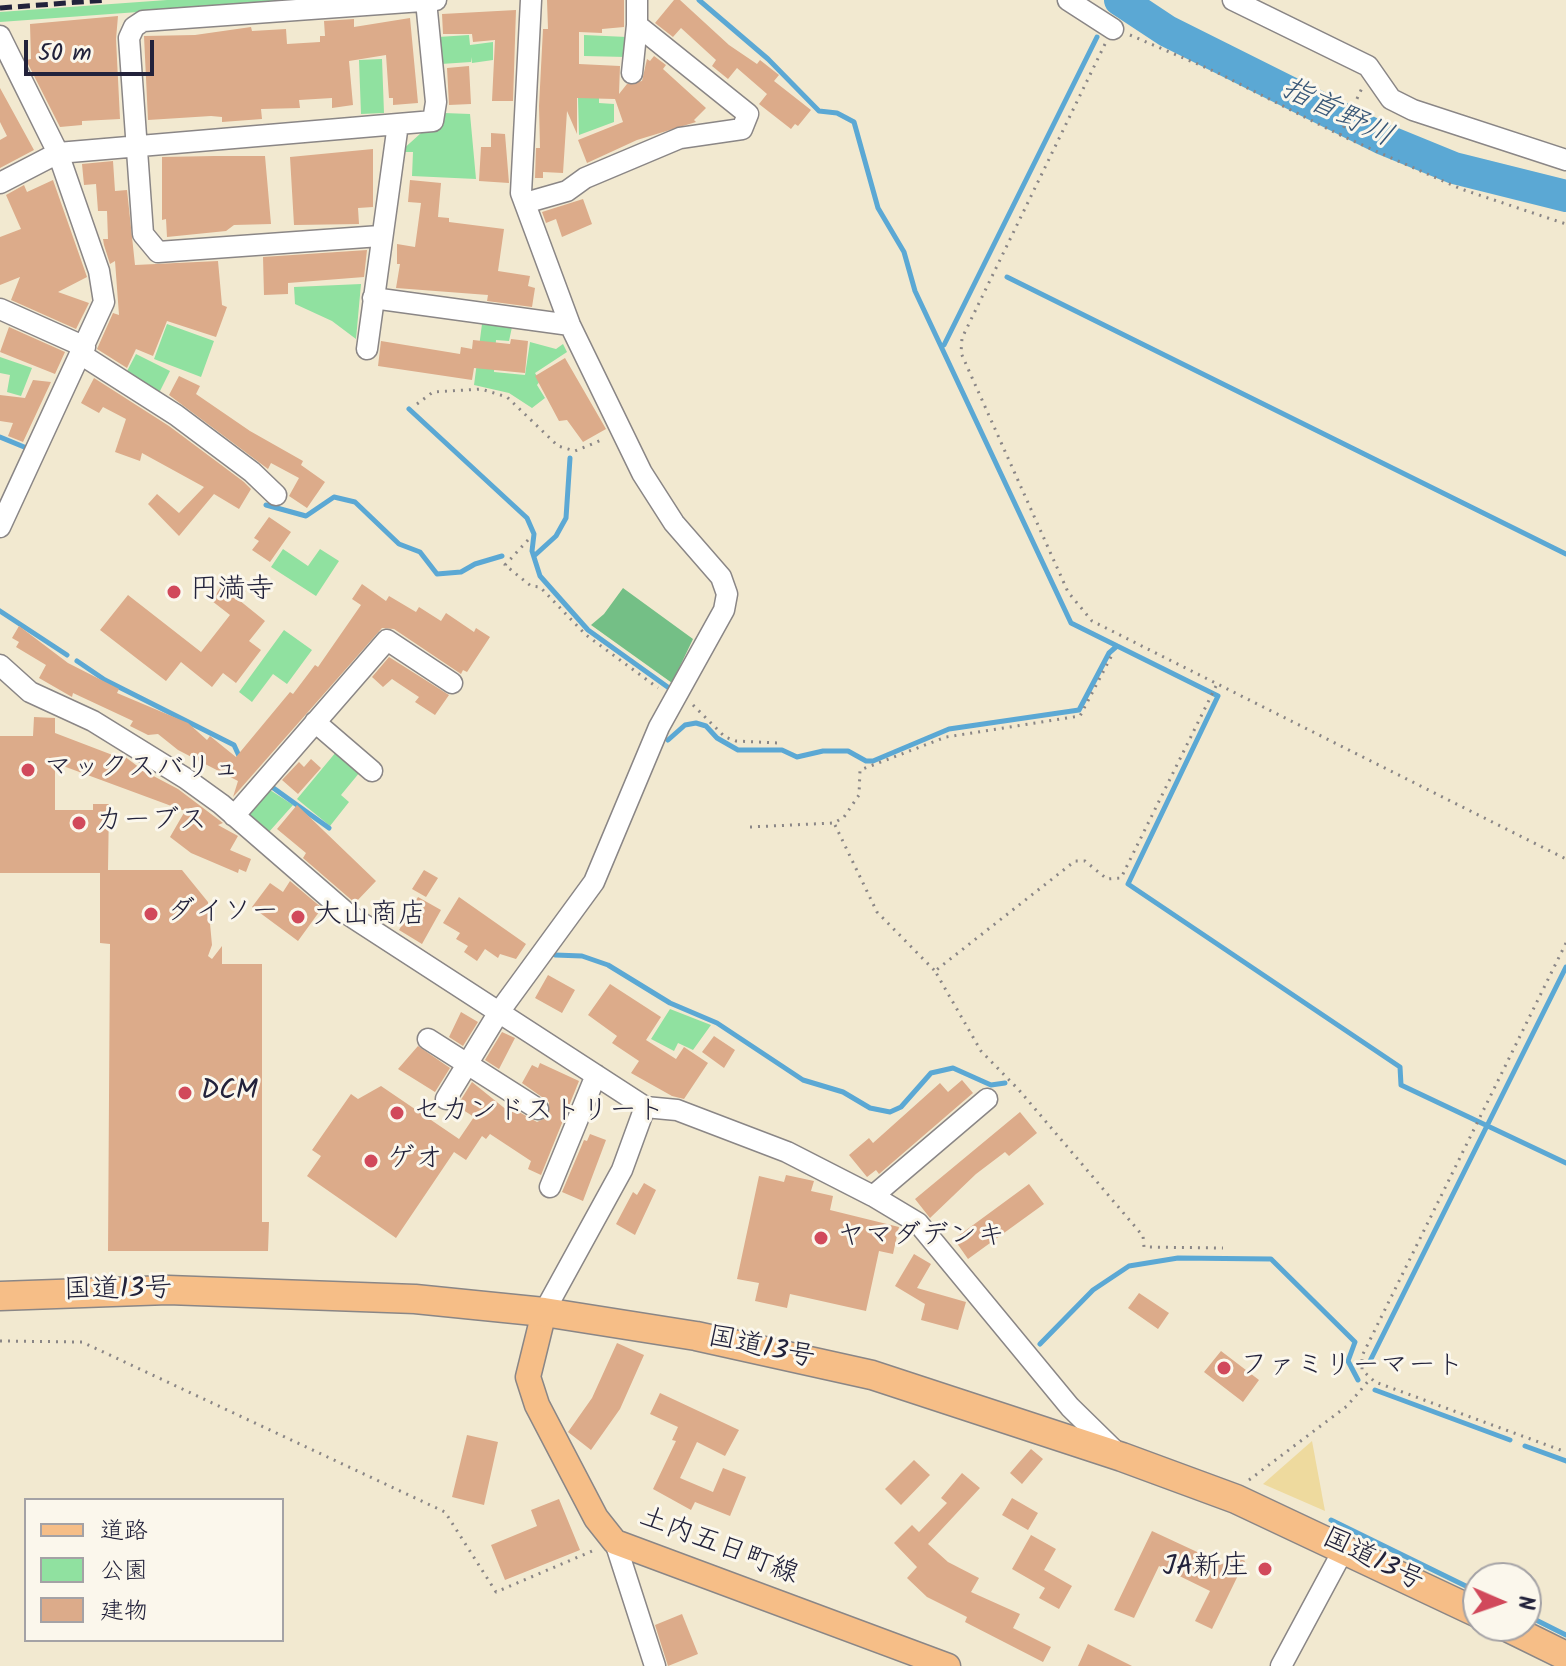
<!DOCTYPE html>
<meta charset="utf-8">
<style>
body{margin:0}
#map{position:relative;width:1566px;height:1666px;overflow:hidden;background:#f2e9d0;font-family:Kalam,"Klee One",sans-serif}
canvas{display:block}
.legend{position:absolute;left:24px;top:1498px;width:260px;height:144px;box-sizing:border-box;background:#fbf7ec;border:2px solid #a4a2a5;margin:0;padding:10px 14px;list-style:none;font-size:24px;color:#22223b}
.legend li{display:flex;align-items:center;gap:16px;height:40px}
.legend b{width:40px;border:2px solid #a4a2a5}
.north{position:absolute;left:1462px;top:1562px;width:80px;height:80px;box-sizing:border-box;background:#fbf7ec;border:2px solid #a4a2a5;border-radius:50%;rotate:92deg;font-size:22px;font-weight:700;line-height:32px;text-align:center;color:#22223b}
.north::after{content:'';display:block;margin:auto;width:28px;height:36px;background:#d1495b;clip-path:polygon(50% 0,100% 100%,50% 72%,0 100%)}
.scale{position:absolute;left:24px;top:40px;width:130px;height:36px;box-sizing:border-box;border:4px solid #22223b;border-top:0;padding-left:10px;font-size:24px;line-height:28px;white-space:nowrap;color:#22223b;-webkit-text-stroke:6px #fbf7ec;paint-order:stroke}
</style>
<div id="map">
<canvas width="1566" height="1666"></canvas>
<ul class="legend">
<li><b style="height:10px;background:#f6be87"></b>道路</li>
<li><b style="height:22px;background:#90e1a0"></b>公園</li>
<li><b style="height:22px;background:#dcab8a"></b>建物</li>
</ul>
<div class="north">N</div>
<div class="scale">50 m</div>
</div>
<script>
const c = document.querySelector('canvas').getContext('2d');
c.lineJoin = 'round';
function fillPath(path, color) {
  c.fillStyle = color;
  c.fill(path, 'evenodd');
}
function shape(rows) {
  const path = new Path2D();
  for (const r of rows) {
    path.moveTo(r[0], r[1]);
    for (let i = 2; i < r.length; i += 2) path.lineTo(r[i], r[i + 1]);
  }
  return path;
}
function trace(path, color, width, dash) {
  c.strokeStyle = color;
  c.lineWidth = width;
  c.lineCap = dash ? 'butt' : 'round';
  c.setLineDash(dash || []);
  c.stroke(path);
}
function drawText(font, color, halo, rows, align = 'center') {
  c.font = font + ' Kalam,"Klee One",sans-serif';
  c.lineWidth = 6;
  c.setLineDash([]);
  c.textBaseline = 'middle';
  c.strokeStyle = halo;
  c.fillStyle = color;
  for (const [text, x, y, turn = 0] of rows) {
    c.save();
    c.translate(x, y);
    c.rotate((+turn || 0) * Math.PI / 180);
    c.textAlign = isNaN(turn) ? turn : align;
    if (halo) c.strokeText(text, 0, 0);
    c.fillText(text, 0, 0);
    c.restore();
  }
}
fillPath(shape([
 [167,0,304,0,0,22,0,12],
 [469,35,470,45,493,42,493,60,472,63,471,57,471,62,441,64,438,37],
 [584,35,627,37,626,57,584,56],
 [382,59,384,113,361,114,359,60],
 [578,98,599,98,599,103,614,104,614,122,579,135],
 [444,113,470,114,476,179,412,176,413,152,400,152,421,133,437,131,444,124],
 [361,284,356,339,332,321,295,304,294,287],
 [167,324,214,341,201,377,154,359],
 [482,324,512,327,509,341,496,340,494,372,525,375,530,342,556,349,563,344,567,352,535,373,540,381,537,385,545,398,532,408,509,393,474,385],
 [136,354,170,371,159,393,125,375],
 [0,357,32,368,21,396,7,392,10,375,0,373],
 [283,549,308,566,320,549,339,561,316,596,271,567],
 [284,630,312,650,287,684,273,674,252,702,239,692],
 [336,752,360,772,341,795,349,802,330,826,297,799],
 [267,788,293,805,268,833,245,813],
 [670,1009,711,1025,693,1050,678,1043,674,1051,651,1039]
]), '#90e1a0');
fillPath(shape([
 [623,588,693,639,672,683,591,625,604,614]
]), '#74bf86');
fillPath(shape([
 [1312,1441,1325,1511,1263,1484]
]), '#eeda9e');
trace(shape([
 [699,0,768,59,819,111,837,113,854,122,878,208,904,252,915,291,1071,623,1218,696,1128,884,1400,1067,1401,1085,1566,1163],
 [1007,277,1566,554],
 [944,345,1097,37],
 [409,409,527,518,534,534,532,551,540,576,588,630,669,688],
 [0,437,29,449],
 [266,505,306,516,334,497,355,502,399,544,420,552,437,574,461,572,475,564,502,556],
 [534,556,556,536,566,518,570,458],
 [0,611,67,655],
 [77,661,105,680,234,745,240,758],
 [668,740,685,725,696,723,706,726,717,738,738,750,782,750,797,757,823,751,848,751,866,761,873,761,949,729,1079,710,1109,653,1117,646],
 [272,787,329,828],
 [555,955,582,956,608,965,670,1003,717,1023,803,1080,843,1092,870,1108,890,1112,901,1107,931,1073,953,1068,991,1085,1005,1083],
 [1040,1344,1093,1290,1129,1266,1178,1258,1271,1259,1355,1342,1348,1361,1358,1380],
 [1369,1363,1566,967],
 [1375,1390,1510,1440],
 [1525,1446,1566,1461],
 [1331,1520,1478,1592],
 [1526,1615,1566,1635]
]), '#5ba8d4', 5);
trace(shape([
 [1120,0,1167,31,1383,139,1454,168,1566,196]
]), '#5ba8d4', 32);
fillPath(shape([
 [547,0,624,0,624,27,602,29,602,33,579,32,579,64,620,66,619,94,627,84,642,81,647,59,650,61,654,56,666,65,663,69,706,108,694,120,696,122,637,140,587,163,578,140,623,122,615,99,577,98,577,134,567,111,563,173,543,172,543,178,535,178,536,148,540,148,539,106,543,29,548,29],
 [674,0,680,0,729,45,757,64,760,60,779,75,774,81,811,110,798,126,795,124,791,129,759,104,767,94,737,68,728,79,712,66,716,60,681,28,673,37,655,23],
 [516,10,513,101,492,101,495,40,473,42,472,34,443,34,442,14],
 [118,16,116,39,120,119,82,121,82,125,60,127,26,60,31,59,30,24],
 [410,18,418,103,393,105,393,98,389,98,386,55,349,61,353,105,332,108,332,98,299,100,300,108,261,109,262,119,222,122,222,117,211,116,148,120,144,36,195,35,251,27,252,31,286,29,287,44,320,42,320,36,325,36,324,21,354,19,354,27],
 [469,66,471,104,449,105,447,68],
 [0,88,34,150,0,168,0,140,7,136,0,122],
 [491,133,505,134,509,183,479,181,481,147,491,147],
 [373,149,373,207,358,208,359,224,294,225,290,157],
 [214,156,265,156,271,224,234,225,226,231,167,237,166,219,162,220,162,157],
 [113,161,115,191,127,190,135,265,218,261,222,305,227,307,216,337,167,321,153,356,136,349,127,368,97,349,113,313,119,315,115,261,110,264,104,245,103,239,108,239,107,211,98,211,96,184,84,185,82,164],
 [53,180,87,277,58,292,89,303,76,329,11,300,20,277,0,285,0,237,21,229,6,195,24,185,27,192],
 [410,180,441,183,438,217,449,218,449,222,504,229,498,271,530,276,528,286,535,288,532,307,487,301,488,295,396,288,400,264,397,264,397,244,415,247,421,203,408,202],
 [583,199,592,224,562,237,556,219,546,223,542,212],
 [367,250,364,277,288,283,288,294,264,295,263,257],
 [9,327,65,352,55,374,0,352],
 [511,339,528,341,525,373,474,368,472,380,378,366,381,341,460,354,461,347,472,349,473,340,510,344],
 [565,358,606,429,583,442,567,420,559,421,535,376],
 [179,376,200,386,196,394,250,431,303,461,301,465,325,482,307,508,289,496,299,478,271,463,268,469,169,395],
 [94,378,169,426,244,482,251,489,239,509,214,494,179,536,148,504,157,494,179,513,204,487,142,453,140,461,115,452,126,419,103,407,99,413,81,403],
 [33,380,51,382,23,442,8,436,13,423,0,421,0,395,25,398],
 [269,517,291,532,270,562,252,550,259,541,254,538],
 [224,582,230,587,235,582,246,591,239,600,265,621,249,641,261,650,236,683,223,673,212,687,181,662,166,681,100,630,128,595,201,652,230,615,212,601],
 [362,584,386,601,389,596,416,612,419,607,441,621,446,613,474,632,476,628,490,637,467,672,463,670,461,674,394,629,382,628,233,797,238,781,178,750,158,734,148,735,130,726,133,721,73,693,72,697,39,678,46,665,16,647,19,642,12,638,19,626,68,663,119,689,117,693,188,723,207,740,210,736,236,757,290,692,293,694,315,665,318,667,361,605,352,599],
 [389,657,449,695,435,715,415,702,419,697,392,679,383,687,372,677],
 [34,717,55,718,55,733,123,759,124,756,144,771,178,789,223,823,218,825,238,836,230,850,251,859,246,872,239,869,238,873,191,853,170,837,185,811,55,763,55,810,93,810,93,804,109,804,108,870,182,870,208,902,212,945,208,956,212,959,222,946,222,964,262,964,262,1222,269,1222,268,1251,108,1251,110,944,100,943,100,873,0,873,0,736,33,736],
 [311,759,321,768,298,794,282,780,299,762,304,767],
 [297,805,376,881,355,903,303,858,306,853,277,829],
 [424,870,438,878,426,897,412,889],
 [290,881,322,908,298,941,252,907,270,883,283,892],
 [418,897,441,910,422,944,399,930],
 [459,897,526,944,516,959,500,954,498,958,485,949,477,961,464,952,468,946,456,939,460,933,443,923],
 [548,975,575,990,562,1013,535,998],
 [610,984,661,1017,646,1040,676,1059,684,1047,708,1063,684,1099,672,1096,631,1073,639,1061,612,1043,617,1036,588,1015],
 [461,1012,478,1022,463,1046,449,1037],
 [502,1032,515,1038,499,1069,485,1060],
 [714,1036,735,1050,724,1068,702,1052],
 [418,1046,450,1068,435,1092,398,1069],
 [540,1063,579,1081,541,1175,528,1169,531,1161,490,1134,486,1139,482,1136,466,1160,454,1152,396,1238,307,1176,321,1156,312,1150,351,1094,358,1099,381,1086,459,1139,474,1117,457,1106,472,1082,508,1111,510,1107,537,1122,548,1117,549,1102,522,1083,532,1065,538,1068],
 [962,1080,973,1093,879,1174,876,1170,867,1177,849,1155,869,1138,873,1143,940,1083,948,1092],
 [1020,1112,1037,1133,1009,1156,1005,1152,976,1174,930,1218,915,1199],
 [590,1134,606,1140,583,1201,562,1192,584,1140,587,1141],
 [786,1175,814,1181,811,1191,833,1196,830,1210,899,1227,893,1254,879,1251,866,1311,790,1294,787,1308,755,1301,759,1283,737,1279,759,1176,784,1182],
 [644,1183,656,1190,635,1235,616,1224,633,1192,637,1195],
 [1029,1184,1044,1204,968,1259,954,1239],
 [914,1254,931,1264,917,1288,966,1302,958,1330,921,1320,925,1304,895,1286],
 [1139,1293,1169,1313,1158,1329,1128,1308],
 [617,1343,644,1355,620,1409,591,1450,568,1432,592,1398],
 [1221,1351,1259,1380,1243,1402,1204,1372],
 [660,1393,739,1430,725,1456,697,1442,680,1478,713,1492,723,1468,746,1477,730,1516,695,1502,691,1510,653,1489,676,1441,672,1440,678,1427,650,1414],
 [467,1435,498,1442,484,1505,452,1497],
 [1031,1449,1043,1459,1022,1484,1010,1473],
 [914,1460,930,1475,901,1505,885,1489],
 [962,1473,980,1488,928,1544,948,1562,979,1578,971,1592,1020,1614,1013,1628,1051,1647,1043,1662,965,1622,967,1617,927,1597,907,1578,917,1567,894,1543,912,1525,919,1532,947,1503,941,1498],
 [1012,1498,1038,1513,1028,1530,1002,1515],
 [559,1499,580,1550,505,1580,491,1545,537,1526,531,1510],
 [1152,1531,1223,1564,1229,1553,1245,1561,1212,1629,1195,1621,1210,1591,1159,1566,1134,1618,1114,1610],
 [1031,1535,1056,1549,1044,1570,1072,1586,1059,1609,1039,1598,1045,1588,1012,1569],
 [682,1614,698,1654,668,1666,655,1625],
 [1088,1644,1132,1666,1078,1666]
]), '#dcab8a');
const minor = shape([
 [1068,0,1113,29],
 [1233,0,1368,66,1391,99,1413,110,1566,160],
 [0,36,58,153,99,271,104,302,0,527],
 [632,73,637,25],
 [0,183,58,153,433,121,436,102,426,1],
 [525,203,567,191,585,178,680,138,742,129,748,114,637,25,637,0],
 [380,236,158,252,143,234,129,38,134,27,143,21,436,0],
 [373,298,570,325],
 [0,309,85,347],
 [367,349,398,124],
 [82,355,176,415,252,472,276,495],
 [0,665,30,692,93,721,185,778,221,804,349,915,645,1107,677,1110,787,1152,873,1196,918,1223,1070,1407,1116,1452],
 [315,722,372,771],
 [234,816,387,640,452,683],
 [428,1039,538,1109],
 [446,1099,499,1012,594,882,659,727,724,610,727,594,721,577,674,523,642,473,570,325,521,193,531,0],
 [550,1187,596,1075],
 [873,1196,987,1099],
 [544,1312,622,1170,645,1107],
 [615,1542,655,1666],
 [1281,1666,1345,1547]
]);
const major = shape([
 [544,1312,528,1377,537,1405,596,1518,615,1542,948,1666]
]);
const highway = shape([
 [0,1296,168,1290,415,1299,544,1312,696,1336,872,1375,1122,1457,1236,1499,1478,1613],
 [1505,1626,1566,1656]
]);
trace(minor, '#8a8686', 23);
trace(major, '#8a8686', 27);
trace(highway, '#8a8686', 31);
trace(shape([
 [1130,35,1216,72,1340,135,1461,189,1566,224],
 [1105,44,962,338,961,353,1068,592,1092,621,1566,859],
 [1340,135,1362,88],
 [417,404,433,392,481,389,507,397,558,446,575,451,604,439],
 [528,540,505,565,531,586,540,587,586,635,658,688],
 [1216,686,1121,878,1107,879,1085,861,1075,861,935,971,981,1051,1019,1090,1143,1236,1144,1247,1223,1248],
 [693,705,725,737,736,741,779,743],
 [835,825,877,912,935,971],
 [750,827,834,823,844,817,859,795,860,770,946,737,1080,716,1112,655],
 [1566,943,1362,1356,1362,1370,1375,1382,1566,1452],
 [0,1341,82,1342,445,1512,496,1592,597,1549],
 [1249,1480,1347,1406,1371,1378]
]), '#8a8686', 3, [2, 6]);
trace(minor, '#fff', 20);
trace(major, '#f6be87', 24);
trace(highway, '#f6be87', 28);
trace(shape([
 [0,8,107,0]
]), '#22223b', 5, [12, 6]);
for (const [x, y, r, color] of [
 [174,592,8,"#d1495b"],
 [28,770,8,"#d1495b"],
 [79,823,8,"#d1495b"],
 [151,914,8,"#d1495b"],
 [298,917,8,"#d1495b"],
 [185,1093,8,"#d1495b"],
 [397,1113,8,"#d1495b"],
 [371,1161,8,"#d1495b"],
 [821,1238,8,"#d1495b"],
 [1224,1368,8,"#d1495b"],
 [1265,1569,8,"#d1495b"]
]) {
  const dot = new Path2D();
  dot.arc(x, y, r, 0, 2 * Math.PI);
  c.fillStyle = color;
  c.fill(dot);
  trace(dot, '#fbf7ec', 3);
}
drawText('28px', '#22223b', '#fbf7ec', [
 ["円満寺",190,592],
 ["マックスバリュ",44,770],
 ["カーブス",95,823],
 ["ダイソー",167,914],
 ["大山商店",314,917],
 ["DCM",201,1093],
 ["セカンドストリート",413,1113],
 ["ゲオ",387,1161],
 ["ヤマダデンキ",837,1238],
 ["ファミリーマート",1240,1368],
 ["JA新庄",1249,1569,"right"]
], 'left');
drawText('28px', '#22223b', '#fbf7ec', [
 ["国道13号",118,1292,-1],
 ["国道13号",761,1350,12],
 ["土内五日町線",718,1548,21],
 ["国道13号",1372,1562,26]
]);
drawText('italic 30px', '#395878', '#fbf7ec', [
 ["指首野川",1336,115,26]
]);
</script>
